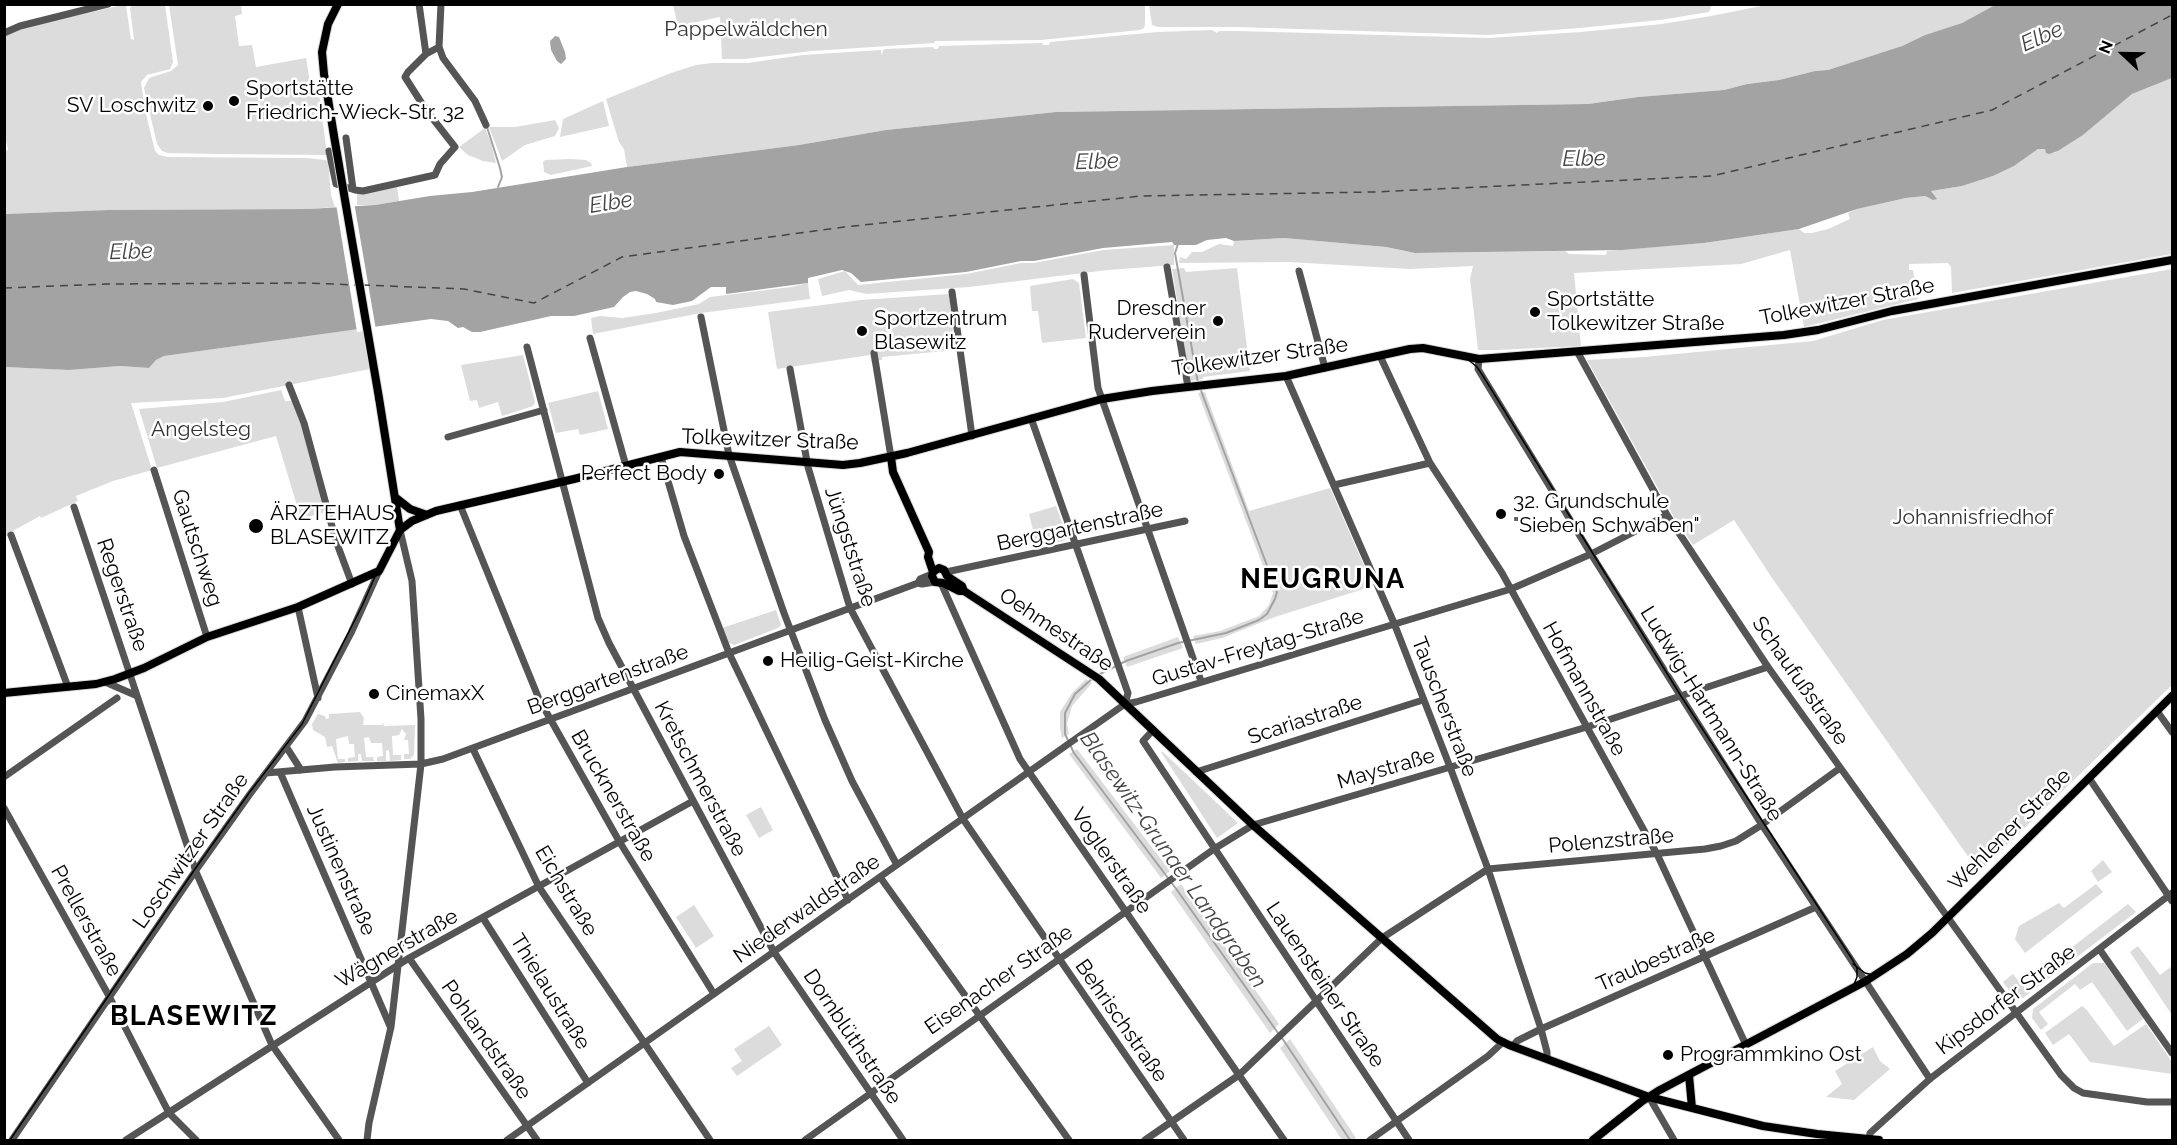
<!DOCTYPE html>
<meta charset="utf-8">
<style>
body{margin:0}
#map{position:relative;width:2177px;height:1145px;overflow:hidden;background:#fff;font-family:Raleway,sans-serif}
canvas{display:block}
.frame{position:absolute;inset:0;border:6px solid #000;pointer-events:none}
.north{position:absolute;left:2093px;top:24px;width:60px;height:60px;-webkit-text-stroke:4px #fff;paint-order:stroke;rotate:292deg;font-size:16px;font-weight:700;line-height:24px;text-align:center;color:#000}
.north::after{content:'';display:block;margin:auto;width:21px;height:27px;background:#000;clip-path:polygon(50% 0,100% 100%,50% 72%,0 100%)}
</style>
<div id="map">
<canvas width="2177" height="1145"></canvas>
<div class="frame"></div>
<div class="north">N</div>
</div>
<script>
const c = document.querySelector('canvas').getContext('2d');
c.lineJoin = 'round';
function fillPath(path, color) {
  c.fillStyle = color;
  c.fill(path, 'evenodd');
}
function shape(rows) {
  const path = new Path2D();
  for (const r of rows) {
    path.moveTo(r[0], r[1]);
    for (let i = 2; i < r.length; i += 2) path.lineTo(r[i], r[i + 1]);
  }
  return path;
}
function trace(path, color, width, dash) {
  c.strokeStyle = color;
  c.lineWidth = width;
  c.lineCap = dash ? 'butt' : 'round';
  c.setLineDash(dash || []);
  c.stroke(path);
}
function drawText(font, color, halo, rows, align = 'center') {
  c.font = font + ' Raleway,sans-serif';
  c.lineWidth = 5;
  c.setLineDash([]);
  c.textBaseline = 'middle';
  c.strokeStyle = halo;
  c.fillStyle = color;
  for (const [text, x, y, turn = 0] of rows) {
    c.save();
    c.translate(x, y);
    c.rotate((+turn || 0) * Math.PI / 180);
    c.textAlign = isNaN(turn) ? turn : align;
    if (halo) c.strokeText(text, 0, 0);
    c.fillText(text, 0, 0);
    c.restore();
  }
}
fillPath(shape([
 [139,4,165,5,173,62,170,69,147,75,141,82,145,110,155,151,159,155,168,157,306,158,325,160,328,161,331,195,335,207,309,209,108,210,5,214,5,152,8,149,4,133,5,35,22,28,122,5,126,6,131,39,134,40,130,8,132,5],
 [169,5,241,5,242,14,235,16,239,46,252,45,256,67,306,58,311,89,319,92,327,155,216,154,168,153,162,151,157,144,144,88,149,78,171,71,178,65],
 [1145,5,1145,24,1144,28,1140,30,1041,40,935,41,934,43,812,51,744,59,722,59,720,17,678,26,673,5],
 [1149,5,1712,4,1712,5,1709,12,1660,20,1580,28,1488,35,1236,27,1158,27,1152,25],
 [1766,5,1995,5,1962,23,1925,35,1902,46,1828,70,1815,71,1779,80,1747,84,1724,90,1638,97,1588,104,1056,112,886,130,799,145,627,167,624,149,619,142,606,99,671,73,696,65,712,63,748,63,803,55,881,50,882,56,883,50,886,49,933,47,934,49,938,49,939,46,1042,43,1043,45,1049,45,1050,42,1158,32,1212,30,1217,33,1219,31,1237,31,1489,38,1581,32,1662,24,1711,16],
 [2172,78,2172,254,1952,293,1951,267,1948,263,1909,264,1909,270,1913,270,1918,299,1804,327,1790,250,1741,264,1574,273,1581,346,1497,350,1478,350,1470,279,1473,266,1410,269,1289,262,1179,263,1180,257,1186,259,1192,252,1202,252,1219,244,1233,246,1234,241,1284,238,1386,247,1415,253,1565,251,1569,254,1606,255,1607,251,1704,243,1799,229,1804,233,1812,233,1828,229,1850,219,1848,213,1857,209,1906,198,1925,196,1928,198,1930,191,1962,186,1993,176,2014,166,2038,149,2043,148,2054,153,2058,151,2083,135,2132,94],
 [603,101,609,126,560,137,563,119],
 [555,120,559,128,555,136,525,145,502,161,489,127,515,127],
 [485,128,491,143,496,163,483,161,468,155,459,147],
 [571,159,586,160,591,163,592,166,551,175,544,172,543,162,545,160],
 [397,186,399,201,375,205,357,205,357,194],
 [1174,245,1174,265,1108,270,969,287,866,294,849,290,822,296,818,279,845,271,858,285,966,274,1021,263,1034,263,1103,250],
 [1184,268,1186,272,1237,268,1250,371,1203,377,1203,379,1190,381,1172,269],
 [2172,269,2172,685,1979,872,1772,578,1734,520,1693,545,1675,519,1587,360,1644,357,1813,341,1883,320],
 [1073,279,1079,283,1086,338,1042,343,1038,311,1032,311,1030,286],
 [808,283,810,299,701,313,593,334,591,318,600,316,622,318,656,313,699,304,710,297,791,287],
 [949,294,955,350,882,357,882,360,871,362,870,355,777,369,768,312,861,300],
 [365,328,370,369,223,398,131,403,152,470,113,481,76,496,78,501,41,518,40,516,9,533,10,535,5,537,5,367,69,370,120,366,149,368,156,360,164,356],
 [523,355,535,402,533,406,502,416,498,402,479,408,477,400,470,401,461,365],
 [281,390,285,401,292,401,308,441,326,512,301,519,276,436,157,468,139,409,223,402],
 [598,391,608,429,580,435,578,429,556,433,548,403],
 [1205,392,1249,511,1330,488,1373,586,1275,617,1222,638,1196,644,1193,636,1220,631,1259,616,1269,605,1273,593,1198,393],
 [1056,506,1067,536,1064,541,1037,546,1029,514],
 [776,610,781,625,778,628,734,645,727,642,722,628],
 [1178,637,1183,648,1127,667,1123,657],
 [1086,679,1092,683,1072,706,1067,723,1069,734,1062,738,1060,728,1060,712,1072,693],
 [360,712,364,718,363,725,382,725,383,723,384,726,415,725,414,755,410,759,404,759,404,754,409,754,408,740,404,740,406,734,402,729,399,735,392,736,393,755,401,755,401,760,390,761,389,750,386,751,386,761,377,761,377,757,383,756,382,743,371,743,369,737,364,738,366,757,373,757,374,761,362,761,361,754,358,754,358,761,348,762,348,758,355,757,354,744,349,744,348,736,336,739,338,759,345,759,345,762,338,763,332,746,327,747,325,737,313,730,312,724,318,714,325,716,326,719,329,718,329,714],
 [1077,749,1170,871,1161,878,1069,754],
 [1161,752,1163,752,1238,823,1217,838],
 [761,807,773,830,759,838,746,815],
 [2103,860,2112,872,2098,882,2091,871],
 [1181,884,1279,1024,1270,1033,1171,892],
 [2096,884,2103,892,2025,953,2015,939,2019,926,2059,903,2064,908],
 [2128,904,2136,912,2023,998,2013,996,2003,982,2013,974,2022,986],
 [694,905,714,936,696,948,676,917],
 [2138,946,2160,975,2172,966,2172,1015,2130,952],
 [2093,963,2104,963,2144,1018,2127,1031,2092,982,2080,990,2075,984,2039,1012,2048,1024,2041,1030,2032,1018,2033,1009],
 [2082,1006,2086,1009,2114,1046,2146,1024,2172,1062,2172,1074,2090,1062,2069,1034,2053,1045,2045,1033],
 [769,1026,782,1045,737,1076,731,1068,742,1061,734,1049],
 [1290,1039,1356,1138,1353,1140,1342,1140,1280,1048],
 [1873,1047,1880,1061,1890,1069,1854,1100,1826,1097,1842,1084,1835,1071]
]), '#dcdcdc');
fillPath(shape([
 [1995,5,2172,5,2172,78,2132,94,2083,135,2058,151,2049,154,2046,153,2045,149,2038,149,2014,166,1993,176,1962,186,1931,191,1937,199,1933,200,1925,196,1906,198,1857,209,1799,229,1704,243,1622,250,1415,253,1386,247,1284,238,1234,241,1226,238,1207,240,1196,245,1174,245,1172,242,1103,248,1034,261,1021,261,966,272,902,278,861,282,851,273,842,270,808,278,808,283,726,294,726,287,711,287,692,301,673,305,656,302,655,299,647,294,636,291,630,292,623,297,614,307,574,316,551,316,480,332,472,332,463,327,458,328,448,321,431,319,164,356,156,360,149,368,120,366,69,370,5,367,5,214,108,210,309,209,375,205,430,196,472,192,627,167,799,145,886,130,1056,112,1588,104,1638,97,1724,90,1747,84,1779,80,1815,71,1828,70,1902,46,1925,35,1962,23],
 [555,36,559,37,565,52,566,59,561,64,557,61,551,50,550,41]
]), '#a3a3a3');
fillPath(shape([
 [354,202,376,330,357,332,336,204]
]), '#fff');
trace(shape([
 [487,127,500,168,502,177,498,187],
 [1178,244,1175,253,1198,383],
 [1098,675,1126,661,1178,643,1226,633,1259,620,1267,614,1275,599,1277,592,1200,388],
 [1093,678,1075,694,1065,713,1065,734,1074,753,1177,890,1278,1033],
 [1282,1038,1350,1140]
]), '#a3a3a3', 2);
trace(shape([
 [362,285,464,289,534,303,622,257,844,227,1141,196,1374,192,1712,176,1992,110,2172,15],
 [4,288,106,284,305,283,357,285]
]), '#444', 1.5, [8, 6]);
const major = shape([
 [334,136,324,74,322,52,328,24,338,4],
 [379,398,400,530],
 [891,457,893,472,929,552,928,557,933,572],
 [396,498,410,509,427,515],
 [964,591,962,586,947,576,944,570,939,568,933,572,932,576,935,582,943,583,959,591,964,591,1099,679,1253,825,1497,1039,1509,1045,1649,1097,1763,1126,1817,1134,1879,1140],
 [4,693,96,684,115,679,144,668,207,637,298,607,379,571,400,530,412,521,436,511,574,479,680,452,843,465,860,463,907,453,1102,399,1152,391,1286,376,1410,349,1423,348,1479,359,1784,335,1818,330,1892,311,2172,260],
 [1689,1075,1692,1108],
 [1593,1140,1641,1102,1658,1091,1866,981,1907,954,1932,933,2172,696]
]);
trace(major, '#dbdbdb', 10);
trace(shape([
 [419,4,426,54],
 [4,33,20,26,108,4],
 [439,47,441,4],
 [346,138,353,189],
 [329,151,336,184,355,190,363,191,435,175,440,164,455,147,426,110,405,77,408,72,426,54,439,47,443,58,475,101,486,125],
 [1167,267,1188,387],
 [1299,271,1325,368],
 [1084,275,1098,388,1201,681],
 [952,292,972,436],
 [701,317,729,455,784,613,825,720,852,781,897,865],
 [590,338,626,466],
 [527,347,598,618,609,643,774,952,903,1140],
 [874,353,891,457],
 [1578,353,1667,515,1768,667,2061,1075,2074,1088,2083,1093,2147,1102,2172,1102],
 [1380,356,1430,463,1502,573,1657,854,1746,1045],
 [1479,359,1478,369,1484,379,1591,554,1762,825,1930,1079],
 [790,369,808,467,850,608,963,819,1184,1140],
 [1286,376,1394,623,1450,767,1488,869,1541,1029,1547,1052,1547,1058],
 [289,385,304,423,336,541,352,584],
 [1031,418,1128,693,1125,704],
 [448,437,544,410],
 [661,457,684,536,729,653,848,900],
 [154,470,207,637],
 [1334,485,1430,463],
 [460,505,539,699,619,841,714,994],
 [74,507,196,872,272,1045,339,1140],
 [11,535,68,687],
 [946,572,1185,521],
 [918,583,922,584,935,582],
 [941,583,1020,759,1284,1140],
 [298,607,318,698],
 [105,682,135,695],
 [1125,704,1136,702,1511,589,1591,554,1667,515],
 [2157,711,2172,732],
 [1153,730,1143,741,1409,1140],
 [287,748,301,770],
 [473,749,539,887,710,1140],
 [280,772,390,1026],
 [1196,772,1423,700],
 [266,773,335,767,421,764,443,759,918,583,920,579,932,574],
 [4,777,117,698],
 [2089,778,2172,901],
 [4,808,109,996,169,1113,196,1140],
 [880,877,1069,1140],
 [483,918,588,1083],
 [2100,950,2172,1053],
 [409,958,537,1140],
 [1513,1046,1517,1041,1541,1029,1816,907],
 [1649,1097,1674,1140],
 [12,1140,196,870,250,794,305,721,351,633,379,571],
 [126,1140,409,958,693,801],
 [367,1140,369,1123,391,1027,421,764,421,719,412,581,400,530],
 [507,1140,1125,704],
 [805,1140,1214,849,1253,825,1587,727,1768,667],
 [1145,1140,1239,1075,1382,938,1488,869,1705,849,1721,846,1736,841,1760,826,1840,768],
 [1370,1140,1488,1056,1503,1042],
 [1869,1140,1870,1133,1931,1078,2172,893]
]), '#555', 7);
trace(major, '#000', 8);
trace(shape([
 [1853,964,1865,973,1873,975,1882,973],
 [1875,974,1924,938,2172,693],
 [10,1140,195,869,249,793,302,724,362,606,389,545,400,529,411,520,448,506,524,490,681,451,843,464,860,462,905,453,1114,395,1286,374,1418,347,1433,349,1465,357,1477,367,1483,376,1681,696,1852,959,1857,968,1857,977,1853,987,1847,993],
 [1591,1140,1640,1101,1661,1087,1854,986]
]), '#000', 1.5);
const majorBridge = shape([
 [334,136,379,398]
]);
trace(majorBridge, '#dbdbdb', 10, []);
trace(majorBridge, '#000', 8);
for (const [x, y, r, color] of [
 [234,101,6,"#000"],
 [208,106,6,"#000"],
 [1535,312,6,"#000"],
 [1218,321,6,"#000"],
 [862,331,6,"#000"],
 [719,474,6,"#000"],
 [1501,514,6,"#000"],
 [256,526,8,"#000"],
 [768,661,6,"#000"],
 [374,694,6,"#000"],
 [1668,1055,6,"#000"]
]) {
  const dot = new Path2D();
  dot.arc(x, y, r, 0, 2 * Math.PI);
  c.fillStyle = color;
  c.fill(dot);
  trace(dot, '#fff', 2);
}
drawText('21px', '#333', '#fff', [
 ["Pappelwäldchen",746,30],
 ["Angelsteg",201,430],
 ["Johannisfriedhof",1973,518]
]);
drawText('21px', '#000', '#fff', [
 ["Sportstätte",246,89],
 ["Friedrich-Wieck-Str. 32",246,113],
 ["SV Loschwitz",196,106,"right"],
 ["Sportstätte",1547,300],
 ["Tolkewitzer Straße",1547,324],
 ["Dresdner",1206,309,"right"],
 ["Ruderverein",1206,333,"right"],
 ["Sportzentrum",874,319],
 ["Blasewitz",874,343],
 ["Perfect Body",707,474,"right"],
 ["32. Grundschule",1513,502],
 ["\"Sieben Schwaben\"",1513,526],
 ["ÄRZTEHAUS",270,514],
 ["BLASEWITZ",270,538],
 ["Heilig-Geist-Kirche",780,661],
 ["CinemaxX",386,694],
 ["Programmkino Ost",1680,1055]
], 'left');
drawText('21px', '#000', '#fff', [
 ["Tolkewitzer Straße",1847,302,-11],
 ["Tolkewitzer Straße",1260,357,-8],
 ["Tolkewitzer Straße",770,440,2],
 ["Berggartenstraße",1080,527,-12],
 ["Jüngststraße",850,547,72],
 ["Gautschweg",197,548,72],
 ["Regerstraße",122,595,71],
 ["Oehmestraße",1056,630,34],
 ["Gustav-Freytag-Straße",1258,648,-17],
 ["Berggartenstraße",608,680,-20],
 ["Schaufußstraße",1800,681,55],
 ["Hofmannstraße",1584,689,61],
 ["Tauscherstraße",1444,707,69],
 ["Ludwig-Hartmann-Straße",1711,714,58],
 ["Scariastraße",1305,720,-18],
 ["Maystraße",1386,769,-16],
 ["Kretschmerstraße",700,779,62],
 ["Brucknerstraße",613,796,60],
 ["Wehlener Straße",2010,830,-45],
 ["Polenzstraße",1611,841,-5],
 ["Loschwitzer Straße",191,851,-55],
 ["Voglerstraße",1111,861,55],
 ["Justinenstraße",341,870,66],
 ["Eichstraße",566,891,59],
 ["Niederwaldstraße",807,909,-35],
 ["Prellerstraße",86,921,61],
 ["Wägnerstraße",397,949,-30],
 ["Traubestraße",1656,960,-24],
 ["Eisenacher Straße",999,980,-35],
 ["Lauensteiner Straße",1325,985,56],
 ["Thielaustraße",550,992,58],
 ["Kipsdorfer Straße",2006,1000,-37],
 ["Behrischstraße",1121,1021,55],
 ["Dornblüthstraße",852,1037,56],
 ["Pohlandstraße",486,1040,55]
]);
drawText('italic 22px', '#444', '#fff', [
 ["Elbe",2042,37,-24],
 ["Elbe",1584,159,-1],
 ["Elbe",1097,162,-2],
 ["Elbe",611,203,-9],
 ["Elbe",131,252,-2],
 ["Blasewitz‐Grunaer Landgraben",1173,860,55]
]);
c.letterSpacing = '1.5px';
drawText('bold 27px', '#000', '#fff', [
 ["NEUGRUNA",1323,580],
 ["BLASEWITZ",194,1017]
]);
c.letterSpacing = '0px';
</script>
